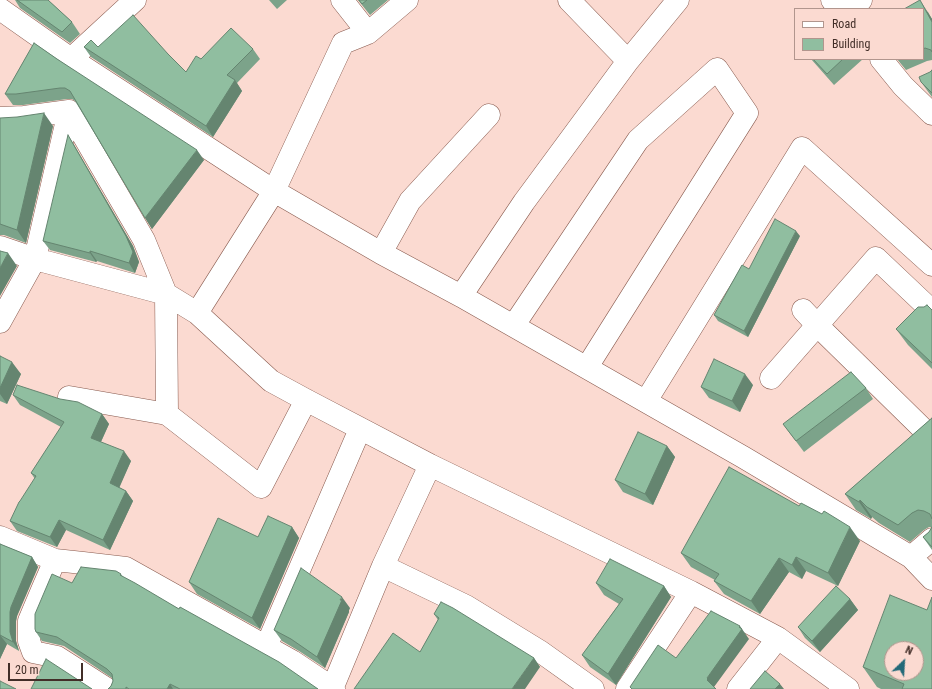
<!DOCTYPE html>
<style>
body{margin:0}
#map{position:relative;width:932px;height:689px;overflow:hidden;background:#fbdad1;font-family:"Roboto Condensed",sans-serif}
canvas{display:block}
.legend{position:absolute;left:794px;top:8px;width:130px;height:52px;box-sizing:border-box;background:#fbdad1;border:1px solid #b1958d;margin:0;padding:5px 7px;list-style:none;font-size:12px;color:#422e28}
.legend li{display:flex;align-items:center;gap:8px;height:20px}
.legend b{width:20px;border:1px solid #b1958d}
.north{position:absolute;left:884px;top:641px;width:40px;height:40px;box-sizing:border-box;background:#fbdad1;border:1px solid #b1958d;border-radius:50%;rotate:25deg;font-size:11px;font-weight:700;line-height:16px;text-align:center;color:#422e28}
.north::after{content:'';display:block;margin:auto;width:14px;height:18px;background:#236978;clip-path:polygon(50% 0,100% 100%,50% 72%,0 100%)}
.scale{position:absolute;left:8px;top:663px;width:75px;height:18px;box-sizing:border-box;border:2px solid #422e28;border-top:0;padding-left:5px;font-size:12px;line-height:14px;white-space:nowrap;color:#422e28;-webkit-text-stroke:3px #fbdad1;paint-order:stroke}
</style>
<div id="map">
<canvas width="932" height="689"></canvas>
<ul class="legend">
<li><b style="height:5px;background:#fff"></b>Road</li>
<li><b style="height:11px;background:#90bea0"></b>Building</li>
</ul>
<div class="north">N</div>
<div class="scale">20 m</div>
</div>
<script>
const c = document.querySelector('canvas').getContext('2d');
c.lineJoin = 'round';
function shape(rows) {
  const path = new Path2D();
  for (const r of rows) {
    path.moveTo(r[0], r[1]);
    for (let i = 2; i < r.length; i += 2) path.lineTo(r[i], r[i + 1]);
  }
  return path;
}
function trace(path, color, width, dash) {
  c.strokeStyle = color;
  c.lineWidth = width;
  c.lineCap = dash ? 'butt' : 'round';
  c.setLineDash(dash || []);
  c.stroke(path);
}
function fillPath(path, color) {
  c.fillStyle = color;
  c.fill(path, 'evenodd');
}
const minor = shape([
 [342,0,368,33],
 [569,0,628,61,678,0],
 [832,0,840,9],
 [0,9,71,59,274,191,381,253,461,296,743,457,911,557,932,579],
 [852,9,861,0],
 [71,59,135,0],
 [881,59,903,86,932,114],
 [0,118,24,117,69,111,144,240,166,294,167,414],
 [0,247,35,259,166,294,197,313,271,381,306,400,430,465,691,592,778,638,848,689],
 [381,253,410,201,489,115],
 [461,296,524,202,628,61],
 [803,310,817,325,925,431],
 [197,313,274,191,343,43,368,33,407,0],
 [0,322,35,259,69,111],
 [514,325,638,140,717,69,747,113,587,367],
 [771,378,876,258,932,311],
 [69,397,167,414,261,487,306,400],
 [646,401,802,148,932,265],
 [0,537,55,560,83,563,126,568,292,661,334,689],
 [911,557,932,539],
 [55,560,42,590,29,621,29,641,33,652,57,657,107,689],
 [383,566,466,606,541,652,593,689],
 [266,647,360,429],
 [332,689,383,566,430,465],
 [627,689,691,592],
 [738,689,778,638]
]);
trace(minor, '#885a4e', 23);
trace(minor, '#fff', 22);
fillPath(shape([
 [15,0,48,0,72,22,80,34,70,43,20,8],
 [269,0,287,0,277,9],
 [358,0,388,0,370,15],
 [923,9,928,12,932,19,932,60,927,61,906,70,897,59,923,59],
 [34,43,204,160,152,229,75,101,72,99,67,99,23,105,13,105,5,94],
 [84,47,98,47,168,54,186,72,201,59,253,49,260,59,237,83,242,91,213,137,91,57],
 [811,59,863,59,834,85],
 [932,70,932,97,929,93,921,82],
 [0,118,53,126,26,243,4,235,0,235],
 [74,145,133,246,139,262,135,273,97,261,96,262,50,250,43,241],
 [800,236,748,337,718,321,714,315,749,269],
 [932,310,932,369,908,345,896,329],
 [0,356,21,374,7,404,0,401],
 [753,385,740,412,709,398,701,387],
 [866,388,873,399,804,452,783,424],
 [13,395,102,414,109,424,101,442,131,461,119,487,126,491,133,501,110,550,66,530,57,547,17,531,10,521,35,479,31,473,61,427,20,405],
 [932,418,932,550,923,537,929,532,932,527,929,527,924,530,910,542,879,523,872,517,871,519,856,510,845,494],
 [667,446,675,457,653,505,623,492,615,480],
 [292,527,299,538,260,629,197,594,189,582,258,537],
 [860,541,838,586,806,571,802,579,789,572,760,614,724,594,714,581,715,580,691,567,681,553],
 [0,544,32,557,38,567,17,616,16,621,16,641,19,651,7,644,0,659],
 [121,574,123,577,318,689,108,689,111,686,113,681,112,678,64,646,42,641,36,632,72,583],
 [596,583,664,586,671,597,616,685,590,667,582,655,619,604,604,595],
 [850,599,858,610,820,652,805,638,798,627],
 [350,608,349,610,349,612,325,668,299,651,282,641,274,630],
 [927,610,932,689,881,689,877,687,863,667],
 [434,614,534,658,540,667,420,652,438,620]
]), '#7ca38a');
fillPath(shape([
 [920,0,932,19,932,22],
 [235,80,242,91,213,137,206,126],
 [44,113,53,126,26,243,17,230],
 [68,135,74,145,133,246,139,262,135,273,129,263],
 [197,150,204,160,152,229,145,218],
 [796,231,800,236,748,337,744,331],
 [90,251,97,261,96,262,90,253],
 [8,253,17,266,0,296,0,268],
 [12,362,21,374,7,404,0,394,0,388],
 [745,374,753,385,740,412,732,401],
 [102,414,109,424,98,448,91,438],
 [667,446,675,457,653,505,645,494],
 [124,451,131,461,117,493,110,483],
 [126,491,133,501,110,550,103,540],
 [860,500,872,517,871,519,859,502],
 [59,520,66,530,57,547,50,537],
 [292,527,299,538,260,629,252,618],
 [850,527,860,541,838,586,828,573],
 [32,557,38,567,17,616,16,621,16,641,19,651,13,642,10,632,10,612,11,607],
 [796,557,806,571,802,579,792,565],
 [779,558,789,572,760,614,751,601],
 [664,586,671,597,616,685,608,674],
 [342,597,350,608,349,610,349,612,325,668,317,657],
 [850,599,858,610,820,652,812,641],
 [740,626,749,639,714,687,707,680,707,678],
 [0,635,7,644,0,659],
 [534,658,540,667,525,689,512,689],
 [170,684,173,689,167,689],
 [780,684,784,689,775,689]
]), '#658570');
const building = shape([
 [17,0,48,0,72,22,62,32,17,0],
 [359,0,367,0,362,4,359,0],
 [920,0,932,22,932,52,931,50,925,48,923,49,923,9,904,9,920,0],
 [133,15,168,54,186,72,196,56,201,59,231,28,253,49,227,75,235,80,206,126,84,47,91,40,98,47,133,15],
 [34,43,57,59,197,150,145,218,70,91,65,88,60,88,16,94,5,94,34,43],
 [813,59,843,59,827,74,813,59],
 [932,70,932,93,921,82,919,77,930,72,932,70],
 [44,113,17,230,0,224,0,118,17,117,44,113],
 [68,135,126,236,133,252,129,263,90,251,90,253,43,241,68,135],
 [775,219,796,231,744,331,714,315,742,265,749,269,775,219],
 [0,251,8,253,0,268,0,251],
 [927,305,932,310,932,363,896,329,918,307,924,307,927,305],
 [0,356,12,362,0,388,0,356],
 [714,359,745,374,732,401,701,387,714,359],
 [851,372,866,388,796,441,783,424,851,372],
 [17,385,60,399,78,402,102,414,91,438,124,451,110,483,126,491,103,540,59,520,50,537,10,521,19,502,20,501,36,476,31,473,64,422,13,395,17,385],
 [932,418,932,519,930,514,924,511,918,510,912,513,898,525,867,507,860,500,859,502,845,494,932,418],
 [638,432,667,446,645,494,615,480,638,432],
 [729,467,799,506,801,503,822,514,824,511,850,527,828,573,796,557,792,565,779,558,751,601,714,581,719,574,681,553,729,467],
 [268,516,292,527,252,618,189,582,218,518,258,537,268,516],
 [932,527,932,547,923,537,929,532,932,527],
 [0,544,32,557,11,607,10,612,10,632,13,642,0,635,0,636,0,544],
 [610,559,664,586,608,674,582,655,623,599,596,583,610,559],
 [81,567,116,571,121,574,120,575,135,583,179,609,180,607,279,662,318,689,180,689,170,684,167,689,129,689,126,687,126,689,108,689,111,686,113,681,112,674,107,669,57,637,36,632,35,629,35,614,52,574,72,583,81,567],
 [301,568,342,597,340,600,342,600,317,657,291,639,274,630,301,568],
 [836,586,850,599,812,641,798,627,836,586],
 [890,595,927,610,932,597,932,689,902,689,904,684,863,667,890,595],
 [892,649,916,649,916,673,892,673,892,649],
 [441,602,453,608,534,658,512,689,354,689,393,633,420,652,439,618,434,614,441,602],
 [711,611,740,626,739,627,742,629,707,678,708,679,707,680,716,689,632,689,630,687,658,645,676,658,711,611],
 [46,659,92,689,31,689,46,659],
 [765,671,780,684,775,689,750,689,765,671],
 [0,681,16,689,0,689,0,681]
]);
fillPath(building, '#90bea0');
trace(building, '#658570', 1);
</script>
